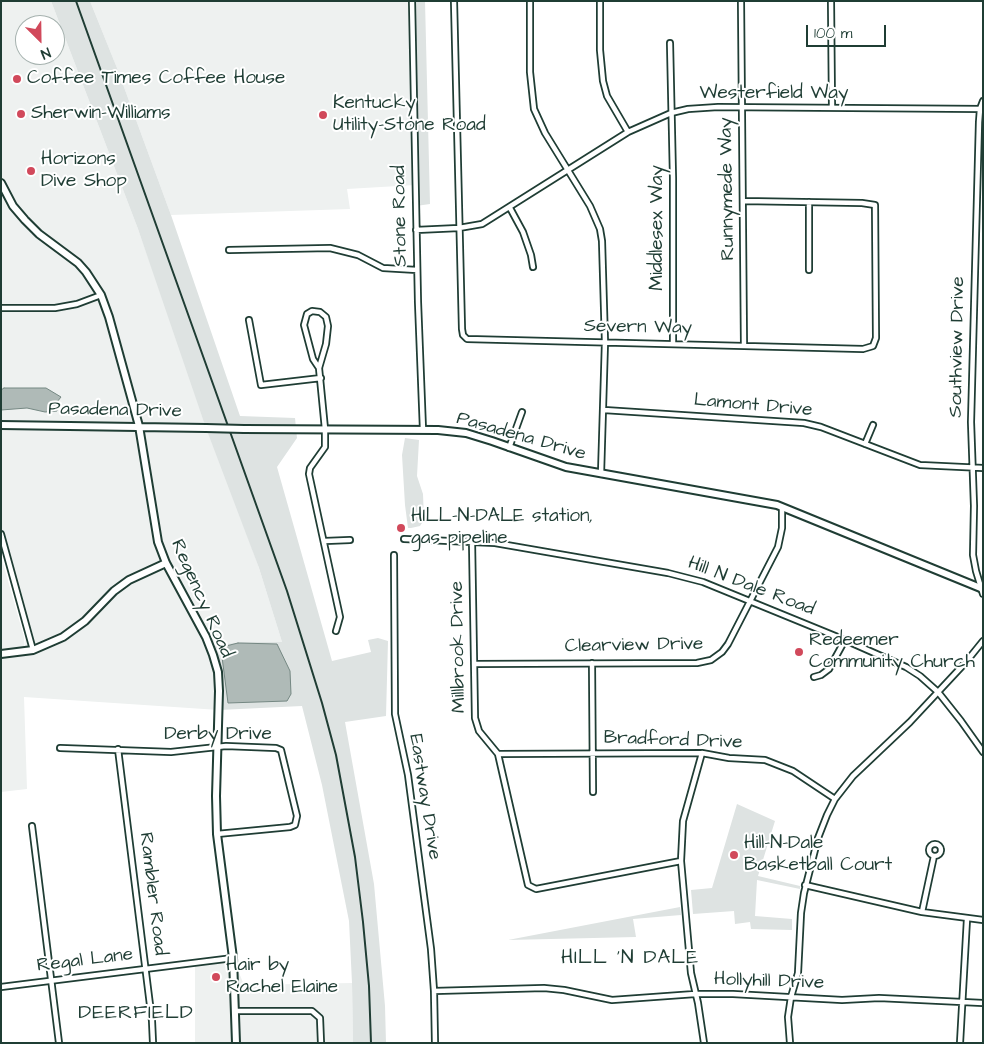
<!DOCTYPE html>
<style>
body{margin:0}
#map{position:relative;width:984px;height:1044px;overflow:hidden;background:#fff;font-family:"Architects Daughter",sans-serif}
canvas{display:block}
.frame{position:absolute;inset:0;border:2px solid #1f3d34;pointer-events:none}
.north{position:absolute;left:15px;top:15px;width:50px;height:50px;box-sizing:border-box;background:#fff;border:1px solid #a5b1ae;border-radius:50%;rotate:157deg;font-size:14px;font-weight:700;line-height:20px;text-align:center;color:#1f3d34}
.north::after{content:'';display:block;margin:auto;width:18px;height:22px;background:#d1495b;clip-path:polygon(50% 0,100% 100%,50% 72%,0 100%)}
.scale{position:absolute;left:806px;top:25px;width:80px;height:22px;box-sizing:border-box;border:2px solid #1f3d34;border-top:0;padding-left:6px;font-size:15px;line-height:18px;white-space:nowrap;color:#1f3d34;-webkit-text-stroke:4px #fff;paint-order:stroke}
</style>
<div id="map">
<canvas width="984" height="1044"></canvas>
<div class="frame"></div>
<div class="north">N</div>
<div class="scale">100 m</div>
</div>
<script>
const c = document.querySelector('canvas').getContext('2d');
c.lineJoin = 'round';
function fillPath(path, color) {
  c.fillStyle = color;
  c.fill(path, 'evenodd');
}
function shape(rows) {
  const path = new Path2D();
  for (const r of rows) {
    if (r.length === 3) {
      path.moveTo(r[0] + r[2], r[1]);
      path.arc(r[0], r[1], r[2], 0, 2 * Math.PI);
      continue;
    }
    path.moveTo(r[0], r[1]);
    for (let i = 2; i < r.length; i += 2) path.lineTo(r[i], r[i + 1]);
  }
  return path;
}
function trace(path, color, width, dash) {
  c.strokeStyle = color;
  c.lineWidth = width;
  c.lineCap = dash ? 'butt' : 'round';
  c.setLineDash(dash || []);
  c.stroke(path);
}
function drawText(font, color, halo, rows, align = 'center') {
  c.font = font + ' "Architects Daughter",sans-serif';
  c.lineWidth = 4;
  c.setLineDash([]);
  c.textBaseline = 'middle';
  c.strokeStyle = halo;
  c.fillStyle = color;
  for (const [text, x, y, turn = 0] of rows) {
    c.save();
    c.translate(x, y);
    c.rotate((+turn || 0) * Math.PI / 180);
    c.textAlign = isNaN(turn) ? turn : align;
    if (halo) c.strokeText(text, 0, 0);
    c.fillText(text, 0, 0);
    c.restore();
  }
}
fillPath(shape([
 [1,1,51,1,138,229,259,568,282,642,241,642,210,646,213,655,219,710,24,697,27,789,1,792,1,556,24,637,25,652,26,623,1,534],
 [25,25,55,25,55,55,25,55],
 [90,1,411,1,415,185,347,189,350,209,171,215,117,68],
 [233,958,244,985,352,983,353,1043,195,1043,195,962]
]), '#eef1f0');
fillPath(shape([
 [51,1,90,1,117,68,171,215,240,416,295,418,297,438,277,467,332,661,371,652,368,640,378,638,388,641,386,716,345,722,374,884,385,1006,386,1043,353,1043,352,983,349,921,322,785,302,706,219,710,219,691,210,646,241,642,282,642,259,568,206,428,138,229],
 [410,1,425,1,430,204,416,206],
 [405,438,419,440,417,476,423,494,424,520,420,526,411,528,408,528,405,505,402,455],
 [737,804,775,821,758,876,800,886,800,889,757,880,755,916,792,919,792,930,751,929,750,922,735,924,734,911,693,914,691,890,712,888],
 [680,907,681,915,633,919,636,937,508,940]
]), '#dee3e2');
const water = shape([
 [4,388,46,388,61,397,57,402,57,411,45,412,27,408,1,410,1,390,4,388],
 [238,643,277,644,290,671,291,694,287,701,228,703,222,657,218,648,238,643]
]);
fillPath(water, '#afbab7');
trace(water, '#758883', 1);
const street = shape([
 [412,1,418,302,423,430],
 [454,1,462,329,463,335,467,339,863,349,873,346,876,338,875,205,862,203,743,201],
 [530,1,530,72,534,109,545,133,590,206,600,229,602,241,605,342,601,474],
 [600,1,600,50,603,81,607,96,628,132],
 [741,1,744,346],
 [831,1,832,108],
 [670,43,673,178,673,343],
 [983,101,980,109,979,122,971,422,974,506,973,555,976,571,983,594],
 [510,208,523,232,531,255,533,267],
 [416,230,459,228,482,224,628,132,671,113,688,109,718,107,983,109],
 [229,250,330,248,358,255,383,268,417,270],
 [809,270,809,202],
 [1,308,55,308,77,304,101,295],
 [249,320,261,385,321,378],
 [319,368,313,359,304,325,307,314,312,311,320,312,326,317,328,326,326,344,319,368,325,429,325,447,310,468,309,474,340,617,336,631],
 [604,410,804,423,821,427,920,465,983,468],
 [865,444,873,425],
 [509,448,522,412],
 [1,534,33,650],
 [404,539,495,543,668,573,703,582,845,640,906,667,920,676,938,692,961,721,983,752],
 [325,541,350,540],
 [472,541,475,718,479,731,498,754,528,885,536,889,681,861],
 [394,555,395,714,408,775,431,949,434,991,435,1043],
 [592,663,593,792],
 [474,664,697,663,711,660,722,652,728,644,778,547,782,528,782,507],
 [814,677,821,675,829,669,845,640],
 [60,748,171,752,226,746,276,748,281,750,297,816,295,825,290,827,217,834],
 [118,749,152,1021,153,1043],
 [702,753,683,821,681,861,691,973,698,1003,704,1043],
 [498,754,702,753,729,758,765,760,793,771,835,799],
 [32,826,59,1043],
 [935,850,6],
 [805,885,922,912,983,920],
 [922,912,934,856],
 [1,987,233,958],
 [434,991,544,988,564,990,612,1000,695,994,733,994,842,1000,879,998,983,1003],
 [235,1011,312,1011,320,1018,321,1043],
 [790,1043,788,1017,791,997,798,973,801,913,804,893,818,838,827,815,835,799,853,776,910,722,966,662,983,641],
 [960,1043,967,919]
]);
const secondary = shape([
 [1,183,13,206,25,220,39,234,78,263,86,272,101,295,109,317,139,426,158,542,166,563,206,637,213,655,218,672,219,691,216,796,217,834,233,958,236,1043],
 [1,425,206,428],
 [244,429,438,430,466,433,492,441,566,467,777,505,983,589],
 [1,654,33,650,63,637,85,621,114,591,129,580,166,563]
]);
trace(street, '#1f3d34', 8);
trace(secondary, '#1f3d34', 10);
trace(street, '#fff', 4.5);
trace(secondary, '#fff', 6);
trace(shape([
 [76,1,287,591,322,703,336,755,355,857,363,922,369,986,371,1043]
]), '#1f3d34', 2);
const secondaryBridge = shape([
 [206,428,244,429]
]);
trace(secondaryBridge, '#1f3d34', 10, []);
trace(secondaryBridge, '#fff', 6);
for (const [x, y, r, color] of [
 [17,79,5,"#d1495b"],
 [21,114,5,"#d1495b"],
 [323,115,5,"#d1495b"],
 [31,171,5,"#d1495b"],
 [401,528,5,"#d1495b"],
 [799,652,5,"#d1495b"],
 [734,855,5,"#d1495b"],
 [216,977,5,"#d1495b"]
]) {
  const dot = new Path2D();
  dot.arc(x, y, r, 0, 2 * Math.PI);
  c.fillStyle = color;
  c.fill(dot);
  trace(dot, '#fff', 2);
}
drawText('19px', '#1f3d34', '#fff', [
 ["Coffee Times Coffee House",27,79],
 ["Kentucky",333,104],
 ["Utility-Stone Road",333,126],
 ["Sherwin-Williams",31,114],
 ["Horizons",41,160],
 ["Dive Shop",41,182],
 ["HILL-N-DALE station,",411,517],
 ["gas pipeline",411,539],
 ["Redeemer",809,641],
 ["Community Church",809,663],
 ["Hill-N-Dale",744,844],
 ["Basketball Court",744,866],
 ["Hair by",226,966],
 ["Rachel Elaine",226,988]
], 'left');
drawText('19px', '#1f3d34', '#fff', [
 ["Westerfield Way",774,94],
 ["Runnymede Way",728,189,-91],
 ["Stone Road",401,216,-91],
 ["Middlesex Way",658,228,-90],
 ["Severn Way",638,328,1],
 ["Southview Drive",958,347,-89],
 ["Lamont Drive",753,406,5],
 ["Pasadena Drive",115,411,1],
 ["Pasadena Drive",521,437,16],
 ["Hill N Dale Road",751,587,21],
 ["Regency Road",201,599,66],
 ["Clearview Drive",634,646,-1],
 ["Millbrook Drive",459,647,-91],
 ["Derby Drive",218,735],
 ["Bradford Drive",673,741,2],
 ["Eastway Drive",424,797,81],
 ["Rambler Road",152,894,83],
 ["Regal Lane",85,961,-7],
 ["Hollyhill Drive",769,982,2]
]);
c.letterSpacing = '1px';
drawText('20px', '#1f3d34', '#fff', [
 ["HILL 'N DALE",630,959],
 ["DEERFIELD",136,1014]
]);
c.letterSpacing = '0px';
</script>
